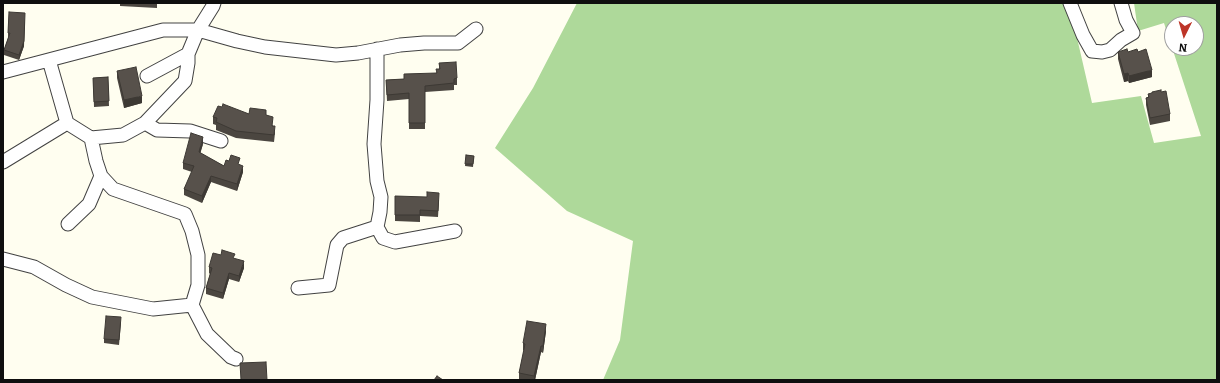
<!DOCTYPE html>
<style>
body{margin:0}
#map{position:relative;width:1220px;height:383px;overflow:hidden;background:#fffef0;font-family:Bitter,serif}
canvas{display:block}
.frame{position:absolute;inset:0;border:4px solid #0f0f0f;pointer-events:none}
.north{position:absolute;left:1164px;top:16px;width:40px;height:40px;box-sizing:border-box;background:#fff;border:1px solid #9f9f9f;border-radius:50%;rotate:185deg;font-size:11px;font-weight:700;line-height:16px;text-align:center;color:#0f0f0f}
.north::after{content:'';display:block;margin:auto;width:14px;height:18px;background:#bd3528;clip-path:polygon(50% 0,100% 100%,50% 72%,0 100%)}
</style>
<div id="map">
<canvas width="1220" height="383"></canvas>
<div class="frame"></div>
<div class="north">N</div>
</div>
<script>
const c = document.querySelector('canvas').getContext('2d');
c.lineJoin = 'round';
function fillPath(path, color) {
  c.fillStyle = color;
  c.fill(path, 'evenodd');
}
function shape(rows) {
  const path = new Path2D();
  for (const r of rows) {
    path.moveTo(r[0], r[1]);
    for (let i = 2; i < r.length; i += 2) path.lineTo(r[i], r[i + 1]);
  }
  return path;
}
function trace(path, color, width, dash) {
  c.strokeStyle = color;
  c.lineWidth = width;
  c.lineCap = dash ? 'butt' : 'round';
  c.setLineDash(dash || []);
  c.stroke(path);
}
fillPath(shape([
 [577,3,1069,3,1092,103,1141,96,1154,143,1201,136,1164,23,1138,31,1134,3,1217,3,1217,380,603,380,620,340,633,241,567,211,495,148,533,88],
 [1172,24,1196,24,1196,48,1172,48]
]), '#aed99a');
const minor = shape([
 [1070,3,1083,35,1092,51,1102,52,1110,50,1121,40,1133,33,1126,20,1121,3],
 [49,60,67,123],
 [3,72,163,30,198,30,237,41,265,47,336,55,358,53,400,45,424,43,458,43,476,29],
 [147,76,188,54],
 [145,123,157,130,190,131,221,141],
 [3,162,67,123,91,138,123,135,145,123,185,81,188,63,188,54,198,30,213,6,214,3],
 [101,176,113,189,185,214,192,231,198,255,198,285,192,305,207,334,231,357,236,359],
 [68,224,89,204,101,176,96,161,91,138],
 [377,227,383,238,395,242,455,231],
 [3,259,34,267,66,285,92,297,153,309,192,305],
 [298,288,329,285,337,245,343,238,377,227,380,212,381,197,377,181,374,144,377,100,377,49]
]);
trace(minor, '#424242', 15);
trace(minor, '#fff', 13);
fillPath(shape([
 [120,3,157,3,157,8,120,6],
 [9,12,24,46,19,60,4,55,4,50,8,38,8,33],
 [1118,52,1138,52,1152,77,1129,83,1128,81,1124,82,1118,59],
 [439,63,457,78,457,85,454,85,454,90,425,92,425,129,409,129,409,99,387,101,386,80,404,79,436,73,439,69],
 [117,71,142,103,124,108,117,78],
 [108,77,109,106,94,107,93,78],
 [1148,94,1170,114,1170,121,1150,125,1146,105,1146,98,1148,97],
 [222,107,249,114,266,115,273,126,275,133,274,142,236,138,216,130,216,125,213,124,213,117],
 [203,144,200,153,224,166,240,165,243,172,237,191,211,182,202,203,184,195,184,189,192,172,183,169,183,163],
 [466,155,474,156,473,167,465,166],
 [395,196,439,200,438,217,420,216,420,222,395,221],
 [235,259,244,268,239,282,229,279,223,299,206,294,206,288,210,274,209,273,209,267],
 [121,322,119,345,104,343,104,339],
 [546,331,543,353,541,352,535,380,519,380,519,373,524,350,523,350,523,343]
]), '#4b4640');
fillPath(shape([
 [25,18,24,46,19,60,19,55],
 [1152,70,1152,77,1129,83,1129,76],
 [1128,73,1128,81,1124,82,1124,74],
 [142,96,142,103,124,108,124,100],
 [203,137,203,144,199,158,199,152],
 [243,166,243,172,237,191,237,184],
 [211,176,211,182,202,203,202,196],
 [244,261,244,268,239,282,239,276],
 [229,273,229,279,223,299,223,293],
 [546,324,546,331,543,353,543,346],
 [541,346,541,352,535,380,534,380,534,376]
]), '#3d3934');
const building = shape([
 [9,12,25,13,24,41,19,55,4,50,10,33,8,33,9,12],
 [1127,49,1128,52,1137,49,1138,52,1146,49,1152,70,1129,76,1128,73,1124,74,1118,52,1127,49],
 [456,62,457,78,454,79,454,83,425,86,425,123,409,123,409,93,387,95,386,80,404,79,404,74,437,73,436,69,440,69,439,63,456,62],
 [136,67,142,96,124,100,117,71,136,67],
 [108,77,109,101,94,102,93,78,108,77],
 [1161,90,1161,92,1166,91,1170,114,1150,118,1146,98,1149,97,1148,94,1152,93,1152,92,1161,90],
 [223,104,249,114,250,108,266,110,266,115,273,117,272,126,275,126,274,135,236,131,216,122,217,118,213,117,218,106,222,107,223,104],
 [191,133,203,137,199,152,224,166,226,160,229,161,231,155,240,158,238,164,243,166,237,184,211,176,202,196,184,189,194,166,183,163,191,133],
 [466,155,474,156,473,164,465,164,466,155],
 [427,192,439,193,438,211,420,210,420,215,395,215,395,196,427,197,427,192],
 [222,250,235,254,233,258,244,261,239,276,229,273,223,293,206,288,212,268,209,267,213,253,221,255,222,250],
 [106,316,121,317,119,340,104,339,106,316],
 [527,321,546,324,543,346,541,346,534,376,519,373,525,344,523,343,527,321],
 [266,362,267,380,241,380,240,363,266,362],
 [437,376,443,380,434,380,437,376]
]);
fillPath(building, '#57514b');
trace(building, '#3d3934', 1);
</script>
